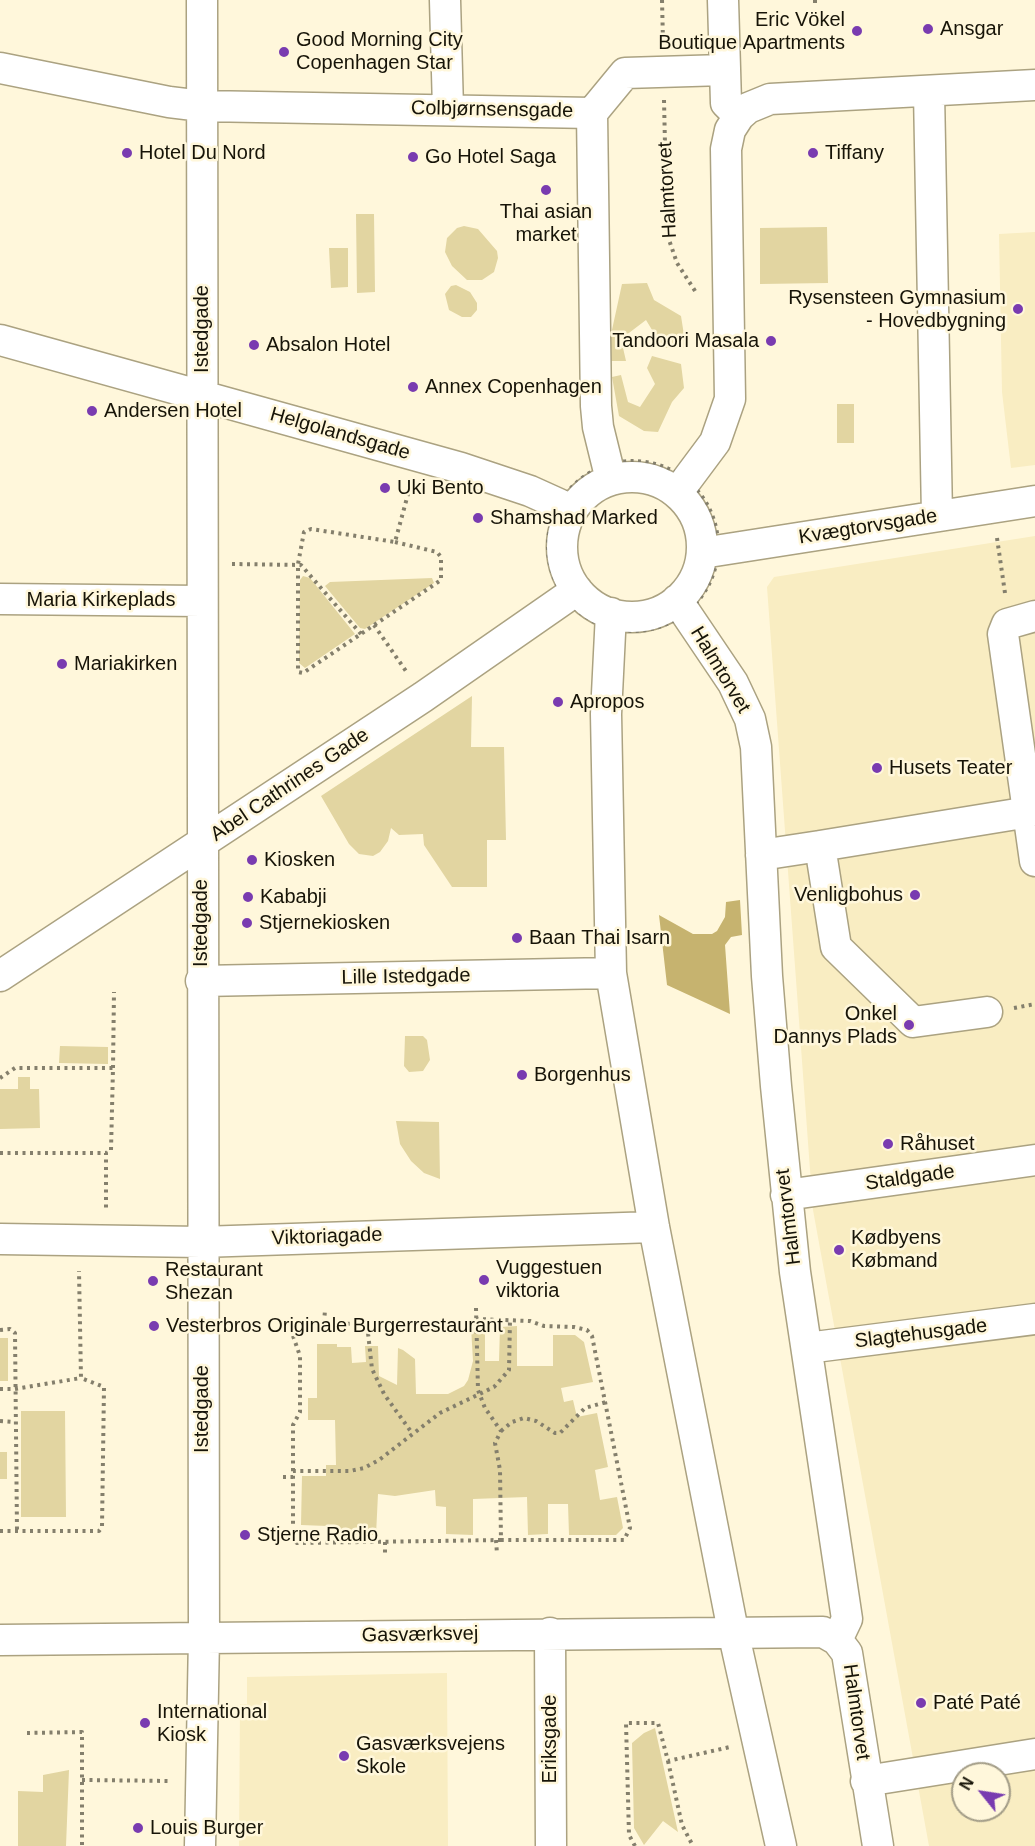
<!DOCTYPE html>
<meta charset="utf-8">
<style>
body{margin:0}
#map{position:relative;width:1035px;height:1846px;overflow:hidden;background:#fff7db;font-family:Arial,sans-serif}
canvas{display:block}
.north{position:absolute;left:951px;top:1762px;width:60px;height:60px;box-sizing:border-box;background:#fff7db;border:2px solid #a29c87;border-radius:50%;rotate:300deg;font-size:16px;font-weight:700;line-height:24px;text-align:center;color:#171408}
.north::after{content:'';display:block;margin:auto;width:21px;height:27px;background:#793bb0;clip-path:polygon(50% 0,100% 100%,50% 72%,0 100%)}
</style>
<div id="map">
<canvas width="1035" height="1846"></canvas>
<div class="north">N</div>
</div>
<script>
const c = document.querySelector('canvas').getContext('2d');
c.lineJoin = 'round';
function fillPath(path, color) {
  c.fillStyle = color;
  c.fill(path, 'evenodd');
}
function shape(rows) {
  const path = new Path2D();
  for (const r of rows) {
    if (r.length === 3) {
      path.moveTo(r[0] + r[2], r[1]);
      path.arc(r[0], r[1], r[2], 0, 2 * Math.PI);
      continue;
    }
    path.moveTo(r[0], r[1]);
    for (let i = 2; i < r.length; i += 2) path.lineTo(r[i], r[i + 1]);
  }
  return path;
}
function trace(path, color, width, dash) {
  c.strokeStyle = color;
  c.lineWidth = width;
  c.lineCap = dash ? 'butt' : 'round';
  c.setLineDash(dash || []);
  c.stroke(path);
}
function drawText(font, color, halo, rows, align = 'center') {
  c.font = font + ' Arial,sans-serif';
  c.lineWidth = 5;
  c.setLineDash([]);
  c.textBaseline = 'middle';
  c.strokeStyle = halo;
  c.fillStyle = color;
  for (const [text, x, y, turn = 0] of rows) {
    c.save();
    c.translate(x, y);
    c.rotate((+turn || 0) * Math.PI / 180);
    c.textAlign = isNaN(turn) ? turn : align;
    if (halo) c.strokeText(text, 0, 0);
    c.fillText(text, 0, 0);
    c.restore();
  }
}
fillPath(shape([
 [1035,232,1035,465,1011,468,1002,392,999,234],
 [1035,536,1035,1846,929,1846,813,1210,767,587,774,577],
 [963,1774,999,1774,999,1810,963,1810],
 [447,1673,448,1846,239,1846,240,1704,247,1704,247,1677]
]), '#f9edc2');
fillPath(shape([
 [356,214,374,214,375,292,357,293],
 [464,226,478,229,497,251,498,258,494,272,482,280,467,280,452,266,445,252,447,238,457,228],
 [827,227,828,283,760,284,760,228],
 [329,248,348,248,348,287,331,288],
 [647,283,654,300,681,316,686,348,663,348,646,320,621,339,626,361,611,361,610,339,622,284],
 [456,285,470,292,477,303,477,310,471,317,462,317,449,310,445,294,451,286],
 [652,356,681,364,684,388,672,402,658,432,644,431,619,416,612,377,621,375,628,402,640,407,655,384,647,368],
 [837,404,854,404,854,443,837,443],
 [303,576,310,578,355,634,305,668,299,663,300,580],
 [432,578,434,583,365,629,360,628,325,586,330,582],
 [472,696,471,747,504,747,506,840,487,840,487,887,452,887,424,845,423,834,399,835,391,828,388,841,380,852,373,856,359,854,349,844,321,796],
 [405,1036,423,1036,427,1040,430,1060,423,1071,409,1072,404,1066],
 [60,1046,108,1047,108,1064,59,1063],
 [18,1077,30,1077,30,1089,39,1089,40,1128,0,1129,0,1089,18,1089],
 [396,1121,439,1122,440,1179,424,1173,411,1161,400,1144],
 [517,1326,517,1366,553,1366,553,1335,575,1335,584,1342,593,1382,561,1388,564,1402,573,1400,577,1417,597,1413,608,1467,595,1470,600,1500,617,1497,623,1528,616,1535,569,1535,568,1504,548,1504,548,1534,528,1535,527,1497,473,1499,473,1535,446,1534,446,1507,436,1506,435,1490,395,1496,378,1494,376,1535,328,1535,327,1526,301,1525,302,1476,326,1476,326,1465,336,1465,335,1420,308,1420,308,1398,317,1398,317,1344,337,1344,337,1347,351,1347,352,1363,366,1362,365,1346,378,1346,379,1376,397,1385,398,1348,403,1350,415,1359,416,1394,448,1394,464,1386,468,1380,473,1361,471,1327,485,1327,485,1361,499,1361,500,1327],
 [0,1338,8,1338,8,1381,0,1381],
 [21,1411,65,1411,66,1517,21,1517],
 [0,1452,7,1452,7,1479,0,1479],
 [655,1728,678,1832,663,1821,644,1845,634,1828,632,1743,644,1733],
 [69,1770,66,1846,18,1846,18,1791,43,1792,43,1775]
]), '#e2d5a1');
fillPath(shape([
 [740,900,742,935,731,937,725,945,730,1014,667,985,659,915,693,934,712,934,717,931,725,917,726,902]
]), '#c6b36f');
const minor = shape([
 [445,0,448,109],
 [723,0,726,103,739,116],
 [0,68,169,102,202,106,592,113],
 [929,92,937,516],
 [592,113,596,406,598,427,611,480],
 [592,113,625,73,724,70],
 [0,340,461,468,530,491,572,510],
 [632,547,70],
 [677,493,715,442,730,399,726,149,730,130,739,116,748,108,770,99,1035,85],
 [702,553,1035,501],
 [0,599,201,601],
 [677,600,733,683,750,719,756,747,767,976,776,1086,795,1272,847,1619,837,1640],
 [611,613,606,714,611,973,654,1227,733,1631,781,1846],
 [1035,616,1007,624,1003,634,1035,861],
 [820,846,1029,812],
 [761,855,820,846,836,947,913,1022,987,1012],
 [0,976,423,697,577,590],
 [201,981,611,973],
 [786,1195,1035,1160],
 [0,1239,201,1242,654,1227],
 [807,1348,1035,1319],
 [550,1633,551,1846],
 [0,1640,823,1632,837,1640,847,1653,878,1846],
 [866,1781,1035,1754],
 [200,1846,204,1637,202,0]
]);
trace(minor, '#aba281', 33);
trace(shape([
 [662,0,663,41],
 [815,0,815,6],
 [664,100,667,234,677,263,697,294],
 [633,546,85],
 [997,538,1005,593],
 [395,542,437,552,441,557,441,580,303,673,298,672,298,564,304,532,311,529,395,542,411,483],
 [232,564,301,565,361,634],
 [374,625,408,674],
 [1014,1008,1035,1004],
 [113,1068,114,992],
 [0,1078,15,1068,113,1068,111,1150,106,1153],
 [0,1153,106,1153,106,1210],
 [476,1308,478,1390,485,1408,501,1431,495,1443,500,1470,501,1540,624,1540,630,1528,592,1336,587,1330,574,1327,544,1326,530,1321,476,1319],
 [324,1323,325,1310],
 [0,1330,10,1329,15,1333,17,1531],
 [0,1389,15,1389,81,1378],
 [0,1421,15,1422],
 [501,1431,512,1422,524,1418,536,1421,555,1433,560,1433,585,1408,606,1402],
 [293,1471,293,1425,300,1412,300,1356,292,1333,294,1325,298,1323,367,1324,372,1369,384,1394,412,1433],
 [283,1477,293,1477],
 [0,1531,99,1531,102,1527,104,1387,81,1378,79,1271],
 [496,1540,497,1554],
 [501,1540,297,1543,293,1539,293,1471,350,1471,364,1468,379,1460,440,1413,494,1387,509,1370,510,1320],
 [385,1542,385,1557],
 [27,1733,82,1732,82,1846],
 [668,1761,682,1825,693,1846],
 [82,1780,171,1781],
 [635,1846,629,1835,626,1723,658,1723,668,1761,730,1747]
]), '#847f6c', 4, [3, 4.5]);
trace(minor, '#fff', 30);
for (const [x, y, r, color] of [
 [928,29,6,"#793bb0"],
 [857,31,6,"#793bb0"],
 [284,52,6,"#793bb0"],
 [127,153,6,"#793bb0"],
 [813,153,6,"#793bb0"],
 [413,157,6,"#793bb0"],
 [546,190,6,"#793bb0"],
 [1018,309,6,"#793bb0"],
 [771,341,6,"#793bb0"],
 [254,345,6,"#793bb0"],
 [413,387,6,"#793bb0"],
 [92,411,6,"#793bb0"],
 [385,488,6,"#793bb0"],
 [478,518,6,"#793bb0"],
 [62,664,6,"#793bb0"],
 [558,702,6,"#793bb0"],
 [877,768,6,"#793bb0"],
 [252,860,6,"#793bb0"],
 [915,895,6,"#793bb0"],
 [248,897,6,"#793bb0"],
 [247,923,6,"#793bb0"],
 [517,938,6,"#793bb0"],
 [909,1025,6,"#793bb0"],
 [522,1075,6,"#793bb0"],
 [888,1144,6,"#793bb0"],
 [839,1250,6,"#793bb0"],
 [484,1280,6,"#793bb0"],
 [153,1281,6,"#793bb0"],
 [154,1326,6,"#793bb0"],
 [245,1535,6,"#793bb0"],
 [921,1703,6,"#793bb0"],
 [145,1723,6,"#793bb0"],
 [344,1756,6,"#793bb0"],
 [138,1828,6,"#793bb0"]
]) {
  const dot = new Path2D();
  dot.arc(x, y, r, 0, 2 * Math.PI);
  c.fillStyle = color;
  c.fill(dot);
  trace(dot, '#fff7db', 2);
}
drawText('20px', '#171408', '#fff7db', [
 ["Eric Vökel",845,20,"right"],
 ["Boutique Apartments",845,43,"right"],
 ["Ansgar",940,29],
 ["Good Morning City",296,40],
 ["Copenhagen Star",296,63],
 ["Hotel Du Nord",139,153],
 ["Tiffany",825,153],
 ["Go Hotel Saga",425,157],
 ["Thai asian",546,212,"center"],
 ["market",546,235,"center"],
 ["Rysensteen Gymnasium",1006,298,"right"],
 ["- Hovedbygning",1006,321,"right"],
 ["Tandoori Masala",759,341,"right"],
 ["Absalon Hotel",266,345],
 ["Annex Copenhagen",425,387],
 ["Andersen Hotel",104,411],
 ["Uki Bento",397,488],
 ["Shamshad Marked",490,518],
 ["Mariakirken",74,664],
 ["Apropos",570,702],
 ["Husets Teater",889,768],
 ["Kiosken",264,860],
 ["Venligbohus",903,895,"right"],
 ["Kababji",260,897],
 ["Stjernekiosken",259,923],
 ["Baan Thai Isarn",529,938],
 ["Onkel",897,1014,"right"],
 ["Dannys Plads",897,1037,"right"],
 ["Borgenhus",534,1075],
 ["Råhuset",900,1144],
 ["Kødbyens",851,1238],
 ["Købmand",851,1261],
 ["Vuggestuen",496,1268],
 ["viktoria",496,1291],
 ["Restaurant",165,1270],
 ["Shezan",165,1293],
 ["Vesterbros Originale Burgerrestaurant",166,1326],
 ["Stjerne Radio",257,1535],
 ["Paté Paté",933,1703],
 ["International",157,1712],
 ["Kiosk",157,1735],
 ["Gasværksvejens",356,1744],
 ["Skole",356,1767],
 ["Louis Burger",150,1828]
], 'left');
drawText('20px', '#171408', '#fff7db', [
 ["Colbjørnsensgade",492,110,1],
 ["Halmtorvet",668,190,-93],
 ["Istedgade",202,329,-90],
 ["Helgolandsgade",340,434,16],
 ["Kvægtorvsgade",868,527,-9],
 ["Maria Kirkeplads",101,600],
 ["Halmtorvet",720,670,59],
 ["Abel Cathrines Gade",290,785,-34],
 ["Istedgade",201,923,-90],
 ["Lille Istedgade",406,977,-1],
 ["Staldgade",910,1178,-8],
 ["Halmtorvet",789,1217,-97],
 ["Viktoriagade",327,1237,-2],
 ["Slagtehusgade",921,1334,-7],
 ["Istedgade",202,1409,-90],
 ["Gasværksvej",420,1635,-1],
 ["Halmtorvet",856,1712,82],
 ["Eriksgade",550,1739,-90]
]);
</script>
